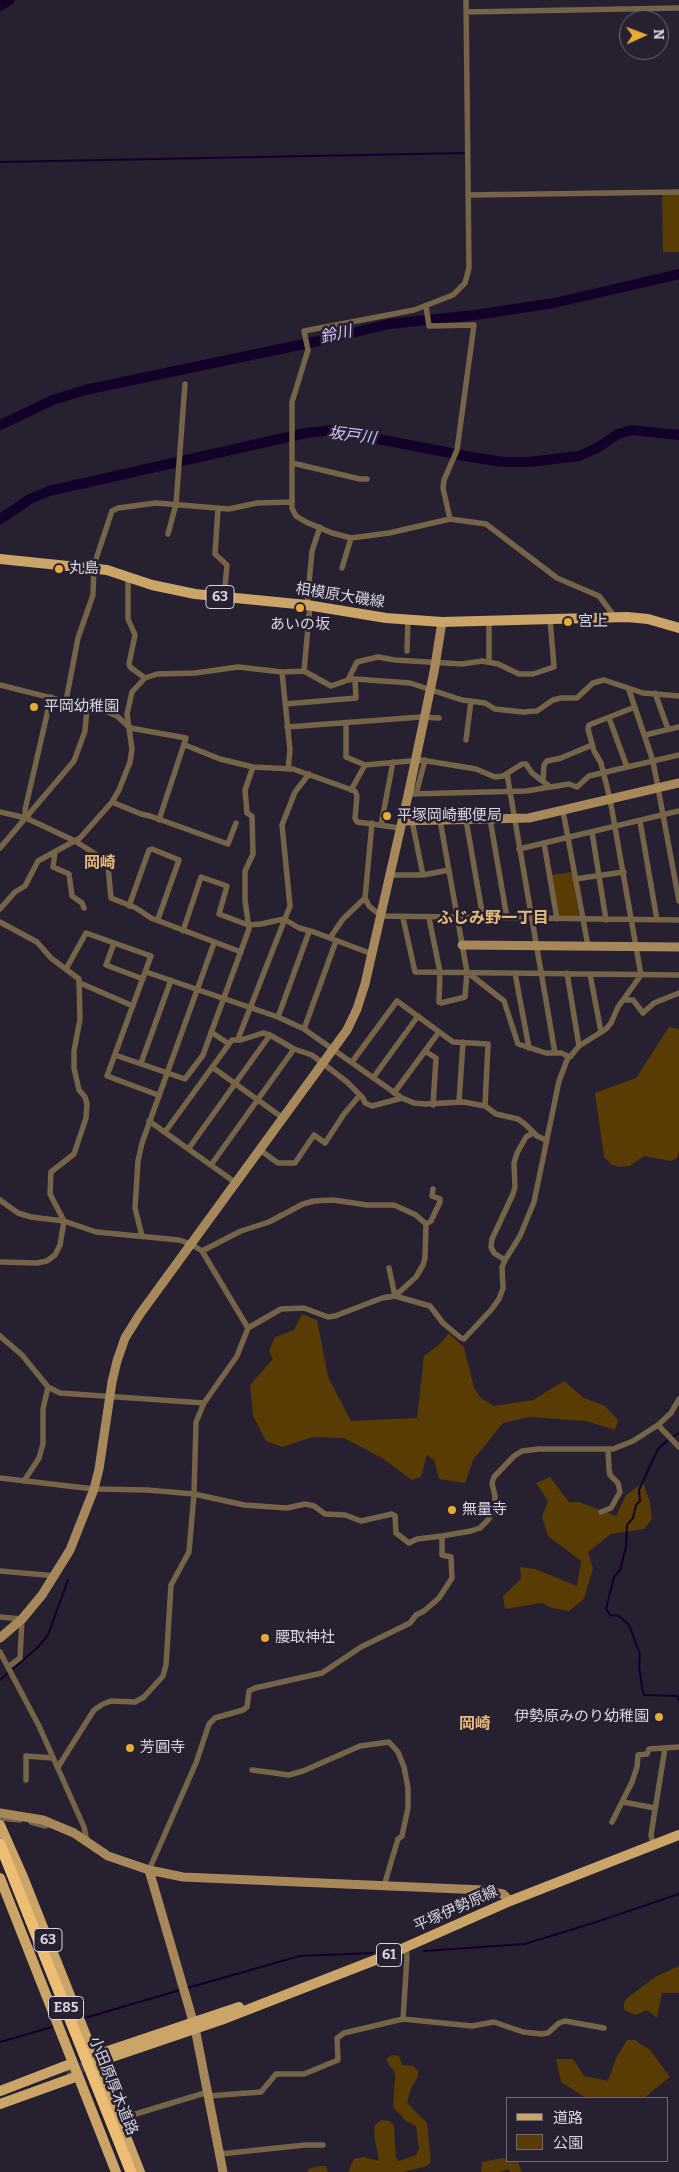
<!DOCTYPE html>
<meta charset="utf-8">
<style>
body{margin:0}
#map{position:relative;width:679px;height:2172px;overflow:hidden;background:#262031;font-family:Bitter,"Noto Sans JP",serif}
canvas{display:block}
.legend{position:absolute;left:506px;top:2097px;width:162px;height:65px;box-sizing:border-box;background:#262031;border:1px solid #6e6977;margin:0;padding:6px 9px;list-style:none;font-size:15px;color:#dad6e1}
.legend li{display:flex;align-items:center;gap:10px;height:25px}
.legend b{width:25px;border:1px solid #6e6977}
.north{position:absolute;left:619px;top:10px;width:50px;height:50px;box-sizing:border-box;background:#262031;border:1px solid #6e6977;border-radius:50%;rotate:88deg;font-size:14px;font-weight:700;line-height:20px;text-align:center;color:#dad6e1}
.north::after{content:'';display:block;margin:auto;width:18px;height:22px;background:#eaaa38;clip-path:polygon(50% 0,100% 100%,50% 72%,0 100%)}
</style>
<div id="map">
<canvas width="679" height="2172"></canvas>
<ul class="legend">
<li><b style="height:6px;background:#cba467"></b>道路</li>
<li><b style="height:14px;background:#593c03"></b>公園</li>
</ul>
<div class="north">N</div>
</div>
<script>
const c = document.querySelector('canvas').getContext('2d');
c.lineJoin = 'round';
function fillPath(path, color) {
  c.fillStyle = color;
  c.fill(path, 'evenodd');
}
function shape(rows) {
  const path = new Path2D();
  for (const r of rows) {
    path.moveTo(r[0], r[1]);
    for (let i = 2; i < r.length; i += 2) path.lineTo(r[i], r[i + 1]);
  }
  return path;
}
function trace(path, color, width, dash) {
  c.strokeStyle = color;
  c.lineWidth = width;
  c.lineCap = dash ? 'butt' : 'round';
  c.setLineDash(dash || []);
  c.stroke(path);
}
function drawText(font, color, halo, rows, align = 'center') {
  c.font = font + ' Bitter,"Noto Sans JP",serif';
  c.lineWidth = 5;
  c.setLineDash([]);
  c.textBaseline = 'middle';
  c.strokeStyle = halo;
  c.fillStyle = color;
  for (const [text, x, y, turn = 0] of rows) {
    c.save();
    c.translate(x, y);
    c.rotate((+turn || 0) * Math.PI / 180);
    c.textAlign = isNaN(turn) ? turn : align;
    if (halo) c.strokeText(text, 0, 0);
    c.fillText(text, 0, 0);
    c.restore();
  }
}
fillPath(shape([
 [662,193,679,193,679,252,663,252],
 [572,872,579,917,559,916,551,875],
 [669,1027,679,1029,679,1151,677,1158,671,1161,644,1156,630,1166,619,1167,611,1164,604,1157,595,1093,636,1078],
 [302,1314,317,1320,328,1377,351,1421,417,1418,424,1356,440,1344,449,1333,464,1347,474,1388,481,1398,494,1406,533,1400,564,1381,584,1398,605,1406,618,1420,615,1430,586,1421,529,1417,503,1423,473,1460,465,1483,439,1479,434,1460,427,1455,421,1477,412,1480,382,1458,344,1438,313,1437,282,1447,266,1441,253,1416,250,1385,273,1359,269,1351,275,1337,294,1330],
 [550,1477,569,1502,579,1502,616,1516,626,1495,643,1483,650,1502,652,1519,644,1529,611,1534,588,1552,593,1568,584,1599,569,1611,552,1608,542,1603,505,1609,503,1596,521,1579,520,1567,535,1569,577,1586,581,1561,548,1536,542,1517,548,1501,536,1483],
 [679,1966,679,1993,662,1993,657,2018,647,2010,635,2015,624,2010,624,2003,626,1999,655,1977],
 [627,2040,635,2040,650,2050,670,2077,644,2098,586,2098,561,2082,556,2059,573,2059,584,2076,608,2081,617,2056],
 [392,2055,399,2056,402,2065,413,2066,418,2070,418,2077,411,2088,407,2103,427,2123,431,2162,427,2166,403,2172,348,2172,354,2159,363,2157,379,2161,374,2134,375,2125,381,2120,390,2121,394,2126,396,2158,399,2161,416,2155,419,2149,416,2126,406,2121,393,2107,395,2077,394,2070,390,2067,386,2059],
 [503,2158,518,2162,522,2172,510,2172,508,2169,500,2172,481,2172,482,2162],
 [320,2166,326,2166,328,2172,308,2172,308,2169]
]), '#593c03');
trace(shape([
 [0,162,466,153],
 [672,1437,679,1433],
 [668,1440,658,1449,639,1490,640,1501,636,1505,633,1518,627,1525,626,1547,620,1570,614,1577,606,1609,610,1615,619,1616,629,1625,640,1654,639,1666,643,1693,644,1695,677,1696,679,1701],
 [0,1680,37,1648,48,1635,68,1580],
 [424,1951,525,1944,593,1923,679,1894],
 [187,1988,300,1956,373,1953],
 [85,2018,180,1990],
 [0,2042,52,2027]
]), '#130029', 2);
trace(shape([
 [0,6,10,0],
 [0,425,53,400,85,390,323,340,389,324,475,315,554,303,679,274],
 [0,519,30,499,49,491,306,433,332,430,471,457,503,462,529,462,579,456,597,448,618,434,632,430,679,435]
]), '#130029', 10);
trace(shape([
 [67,2073,95,2063]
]), '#413b4b', 10, [10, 5]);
trace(shape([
 [466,0,469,268,465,283,453,295,414,310,304,331,308,350,292,402,292,508,296,516,306,522,332,533,351,538,389,533,450,519,486,524,557,578,599,596,615,617],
 [466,12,679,8],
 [468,195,679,192],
 [426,306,429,326,474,325,457,450,444,480,443,488,450,519],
 [292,463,360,479,367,479],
 [218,509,215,554,227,565,224,597],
 [168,534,176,504,185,384],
 [342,568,351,538],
 [128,576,128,619,135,635,129,664,130,667,145,678],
 [307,605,312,551,320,527],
 [489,621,489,662],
 [407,651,408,620],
 [304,671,310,605],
 [282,672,290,750,288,769],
 [348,680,357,662,378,657,395,660,462,664,482,661,498,664,519,674,533,674,554,667,550,619],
 [0,685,107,712,117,716,130,728,186,738,159,820],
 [629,690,653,761,679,901],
 [655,693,668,729],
 [66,701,78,638,93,595,94,565,112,511,118,508,156,503,229,509,257,503,292,502],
 [285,704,356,698,355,679],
 [609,718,627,767],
 [346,723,346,757,365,765,421,760,476,769,495,777,503,776,522,764,526,764,532,773,549,786],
 [287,727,421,717,439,718],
 [645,735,679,727],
 [466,740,471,701],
 [185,745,220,759,253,767,293,769,355,791,357,796,355,818,357,822,400,828],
 [507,774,555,1053],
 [543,780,544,765,547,761,561,758,592,745],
 [351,790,365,765],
 [409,794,526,791,569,784,577,787,589,776,679,755],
 [416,794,425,760],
 [112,802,141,814,150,816,228,844,236,823],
 [563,811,588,946],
 [0,812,26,818,75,841,105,860,108,866,111,898,136,908,151,918,241,952],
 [26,818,25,810,51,697],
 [490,819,507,918],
 [466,820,483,918],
 [412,821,423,875],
 [640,821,657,920],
 [372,823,365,898,369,906,381,916,679,920],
 [381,825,393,762],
 [592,832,606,920],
 [544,843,557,919],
 [0,848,74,761,85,731,87,707],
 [519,849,679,811],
 [55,852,53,867,69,874,72,896,82,903,84,908],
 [390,875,423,875,449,870],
 [575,879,624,872],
 [129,906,149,850,152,849,179,860,158,919],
 [0,909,15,892,25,886,38,861,80,838,112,802,119,790,130,762,132,749,127,714,132,692,145,678,157,674,195,673,238,667,282,672,304,671,331,686,348,680,355,679,410,683,462,700,485,703,495,709,523,712,537,711,553,700,561,698,577,698,593,683,604,680,643,693,679,696],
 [403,918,415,972,679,975],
 [429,918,440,972,439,1002,441,1003,465,997,467,972,440,820],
 [0,922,37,942,51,958,79,979,80,1019,74,1051,74,1068,79,1090,85,1097,87,1104,86,1118,74,1154,51,1172,50,1194,64,1221,60,1245,55,1255,47,1261,37,1263,0,1262],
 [183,931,201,877,227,886,219,914,248,925,261,924,284,919,299,928,314,932,372,954],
 [330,938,343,919,365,898],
 [114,943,106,965,143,979],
 [66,969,86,933,151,956,107,1076,158,1095],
 [146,972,278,1017,304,1029,402,1098,414,1103,425,1104,464,1102,485,1106,496,1114,518,1119,526,1125,537,1136,546,1140],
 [467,972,504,1001,518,1044,546,1053,561,1053,570,1057,579,1046,606,1029,611,1023,618,1007,641,975,610,799,601,763,594,751,588,729,589,725,635,707],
 [515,973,529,1048],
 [567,973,579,1046],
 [590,974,601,1032],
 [80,983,133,1006],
 [623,1000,633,1000,643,1013,654,1003,679,993],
 [278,1017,309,932],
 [304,1029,336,941],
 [211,1032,229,1044],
 [238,1039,290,906,282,825,295,792,309,774],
 [425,1051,436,1058,433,1105],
 [115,1055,185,1079,203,1055,249,929,245,900,245,871,253,854,252,816,247,813,245,790,253,767],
 [352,1062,397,1001,453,1042,488,1044,485,1106],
 [141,1063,171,980],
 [212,1067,283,1118],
 [373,1078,418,1016],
 [394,1093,439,1032],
 [459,1102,463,1042],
 [149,1121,236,1183],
 [165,1132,232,1040,241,1040,263,1033,270,1035,294,1049,312,1055,347,1082,363,1098,365,1103,372,1106,402,1098],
 [189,1148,270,1035],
 [260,1150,278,1163,295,1163,314,1135,325,1143,344,1114,360,1095],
 [211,1165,294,1049],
 [0,1200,18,1213,31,1217,64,1221,96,1232,179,1240,191,1244,202,1251,248,1328,237,1356,204,1403,196,1422,194,1494,189,1552,171,1585,166,1665,163,1676,144,1697,135,1702,111,1701,103,1704,94,1710,58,1767],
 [426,1224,431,1221,440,1202,440,1199,432,1196,433,1189],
 [142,1236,135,1208,138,1161,142,1143,214,943],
 [202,1251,241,1231,269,1222,303,1204,314,1201,333,1200,367,1205,394,1205,416,1215,426,1224,425,1258,423,1265,416,1277,395,1296,382,1298,335,1316,328,1317,304,1308,281,1309,248,1328],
 [505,1260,494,1253,491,1247,492,1239,513,1194,515,1187,514,1163,517,1153,526,1137,533,1133],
 [389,1268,395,1296,430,1306,443,1323,461,1338,464,1339,491,1310,499,1299,503,1288,502,1267,505,1260,520,1236,534,1202,559,1081,567,1060],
 [0,1336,22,1355,48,1387,60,1393,204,1403],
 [658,1425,679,1447],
 [0,1478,94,1489,147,1490,194,1494,244,1505,287,1508,305,1504,314,1506,325,1514,345,1515,361,1521,392,1514,395,1516,396,1533,409,1543,417,1539,442,1536],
 [24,1481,39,1458,43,1444,43,1409,48,1387],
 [601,1512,611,1508,620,1492,618,1483,610,1475,609,1469,608,1449],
 [0,1571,56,1576],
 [0,1617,22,1619,20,1658,8,1667],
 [0,1652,39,1726,84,1827,87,1841],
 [252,1770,289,1775,303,1771,360,1746,389,1742,398,1752,404,1767,408,1788,408,1808,402,1836,398,1839,384,1886],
 [26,1780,26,1756,53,1758],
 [623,1802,655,1808],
 [0,1818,20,1820],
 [31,1822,45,1826,51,1824],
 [612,1822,632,1782,637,1767,638,1755,647,1754,649,1749,679,1747],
 [653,1845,651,1835,665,1748],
 [149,1870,196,1763,209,1724,215,1718,243,1710,247,1707,249,1691,255,1688,322,1673,361,1647,410,1623,416,1615,424,1611,439,1598,452,1578,451,1557,442,1555,442,1536,471,1531,480,1528,488,1520,495,1508,495,1496,492,1483,494,1477,514,1456,522,1451,539,1449,613,1449,633,1441,658,1425,671,1413,679,1399],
 [403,2019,407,1957,406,1948],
 [209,2096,261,2092,276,2074,304,2074,338,2060,337,2038,344,2033,403,2019,472,2026,494,2022,523,2032,542,2034,548,2033,559,2023,565,2021,604,2028],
 [119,2119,208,2092],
 [220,2154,305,2145,323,2145]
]), '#766448', 5.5);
trace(shape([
 [434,672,442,622],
 [402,821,529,818,679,783],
 [462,945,679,947],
 [0,1638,22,1619,42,1595,70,1550,94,1489,99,1469,112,1382,117,1361,125,1338,140,1314,347,1030,357,1009,365,984,409,791],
 [0,1813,43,1820,74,1833,108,1856,149,1870,183,1877,483,1890,503,1894,510,1901],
 [149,1870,195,2028,223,2172]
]), '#a6885a', 9);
trace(shape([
 [0,559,107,570,152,585,195,594,307,605,386,618,442,622,627,617,648,619,679,628],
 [0,1825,23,1877,140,2172],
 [0,1878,116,2172],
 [93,2056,239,2007],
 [103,2060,221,2020,388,1955,510,1901,679,1835],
 [0,2091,73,2063],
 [0,2104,78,2076]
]), '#cba467', 10);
trace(shape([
 [0,1844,131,2172]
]), '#ecbd73', 11);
trace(shape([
 [409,791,434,672]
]), '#a6885a', 9);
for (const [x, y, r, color] of [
 [59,569,5,"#eaaa38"],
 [300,608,5,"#eaaa38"],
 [568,622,5,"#eaaa38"],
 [34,707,5,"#eaaa38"],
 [387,816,5,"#eaaa38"],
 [452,1510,5,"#eaaa38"],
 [265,1638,5,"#eaaa38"],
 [659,1717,5,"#eaaa38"],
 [130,1748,5,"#eaaa38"]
]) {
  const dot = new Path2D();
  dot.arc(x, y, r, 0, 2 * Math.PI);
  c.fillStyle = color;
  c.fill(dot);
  trace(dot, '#262031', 2);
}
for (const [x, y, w] of [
 [220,597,28],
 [48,1940,28],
 [389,1955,25],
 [66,2008,35]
]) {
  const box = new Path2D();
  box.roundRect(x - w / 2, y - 11.5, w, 23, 4);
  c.fillStyle = '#262031';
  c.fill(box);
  trace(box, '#dad6e1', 1);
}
drawText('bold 14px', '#dad6e1', null, [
 ["63",220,597],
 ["63",48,1940],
 ["61",389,1955],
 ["E85",66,2008]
]);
drawText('15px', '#dad6e1', '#262031', [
 ["丸島",69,569],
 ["宮上",578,622],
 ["あいの坂",300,625,"center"],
 ["平岡幼稚園",44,707],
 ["平塚岡崎郵便局",397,816],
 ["無量寺",462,1510],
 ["腰取神社",275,1638],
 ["伊勢原みのり幼稚園",649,1717,"right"],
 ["芳圓寺",140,1748]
], 'left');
drawText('15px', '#dad6e1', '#262031', [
 ["相模原大磯線",340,596,9],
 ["平塚伊勢原線",456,1909,-24],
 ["小田原厚木道路",113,2086,68]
]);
drawText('italic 16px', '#d3bef7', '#262031', [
 ["鈴川",336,335,-12],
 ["坂戸川",352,436,7]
]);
drawText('bold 16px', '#e8bc78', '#262031', [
 ["岡崎",100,864],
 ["ふじみ野一丁目",493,919],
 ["岡崎",475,1725]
]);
</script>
